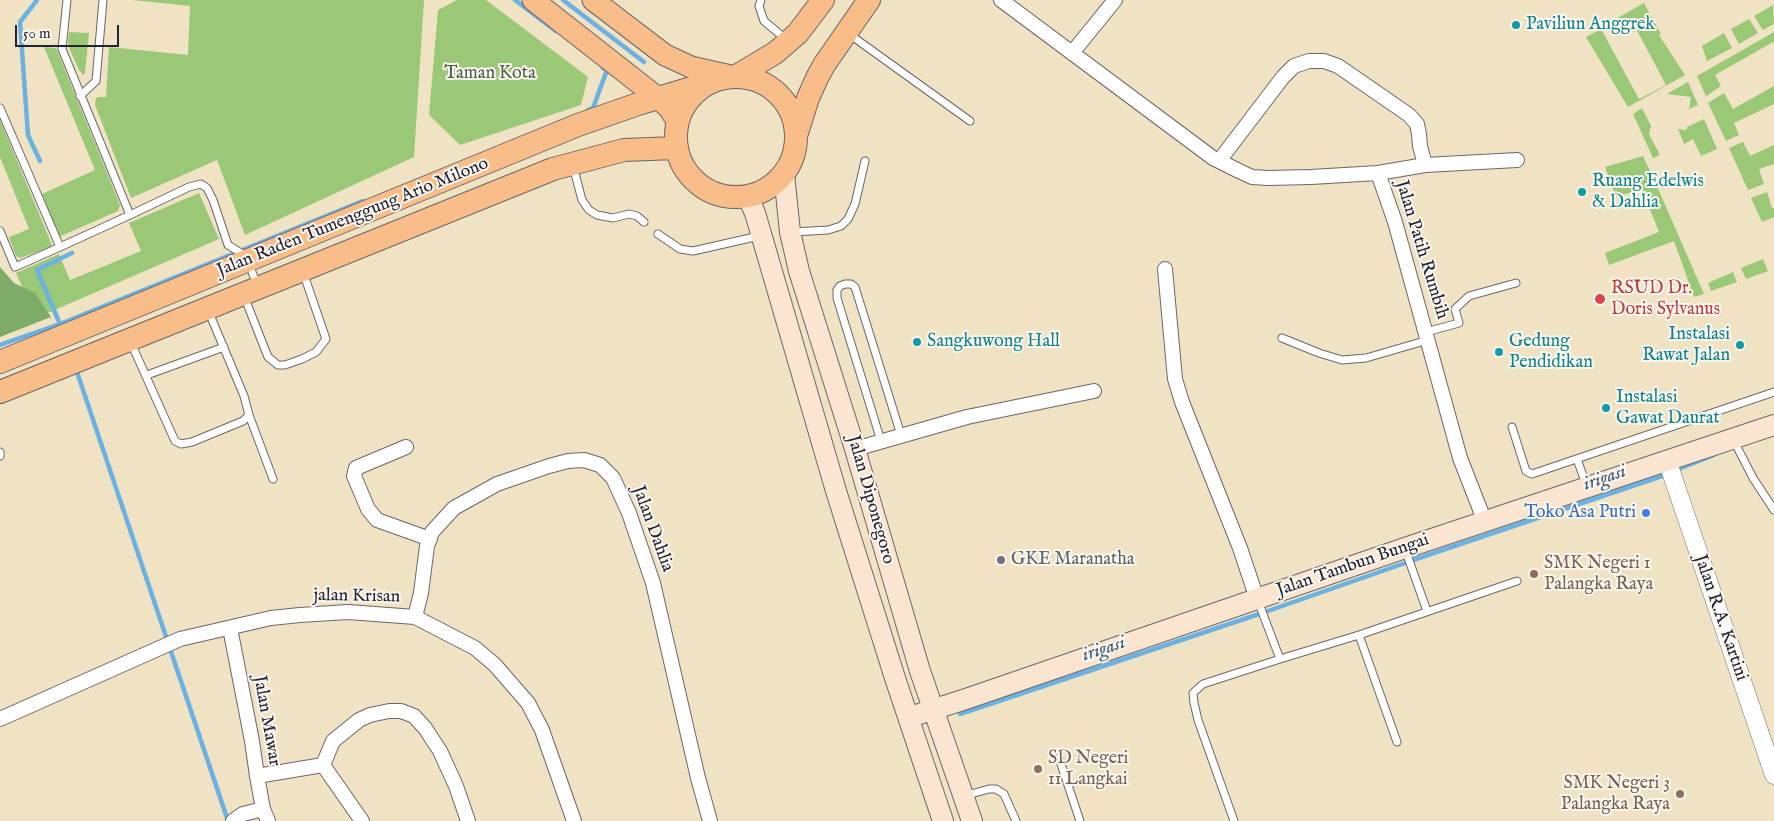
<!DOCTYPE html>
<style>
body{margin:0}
#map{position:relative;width:1774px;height:821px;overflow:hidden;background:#efe3c4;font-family:"IM FELL English",serif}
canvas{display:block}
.scale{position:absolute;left:15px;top:25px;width:104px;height:22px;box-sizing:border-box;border:2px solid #22223b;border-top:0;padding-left:6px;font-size:15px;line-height:18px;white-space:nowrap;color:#22223b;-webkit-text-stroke:4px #fbf7ec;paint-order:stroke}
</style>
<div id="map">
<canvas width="1774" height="821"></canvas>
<div class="scale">50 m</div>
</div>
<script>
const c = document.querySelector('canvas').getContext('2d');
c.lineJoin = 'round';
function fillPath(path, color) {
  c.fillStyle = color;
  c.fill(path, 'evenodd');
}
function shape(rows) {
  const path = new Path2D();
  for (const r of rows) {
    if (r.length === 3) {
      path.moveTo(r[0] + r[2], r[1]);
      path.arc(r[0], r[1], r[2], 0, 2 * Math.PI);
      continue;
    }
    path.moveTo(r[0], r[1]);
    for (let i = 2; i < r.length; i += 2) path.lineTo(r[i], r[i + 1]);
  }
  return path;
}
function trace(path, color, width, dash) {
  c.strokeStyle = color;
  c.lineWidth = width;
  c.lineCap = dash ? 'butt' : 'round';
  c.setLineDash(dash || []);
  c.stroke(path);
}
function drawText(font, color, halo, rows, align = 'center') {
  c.font = font + ' "IM FELL English",serif';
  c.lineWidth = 4;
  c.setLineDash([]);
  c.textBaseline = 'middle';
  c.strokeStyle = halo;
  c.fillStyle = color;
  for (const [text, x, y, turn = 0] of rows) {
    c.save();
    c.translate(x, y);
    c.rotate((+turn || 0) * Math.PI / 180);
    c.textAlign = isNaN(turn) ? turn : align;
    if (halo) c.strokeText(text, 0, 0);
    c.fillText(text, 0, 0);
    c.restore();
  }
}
fillPath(shape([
 [133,0,424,0,414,157,245,235,217,160,131,198,95,105,96,99,98,97,106,97,109,47,188,55,190,6],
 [457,0,486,0,588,77,581,105,460,145,429,115,438,10],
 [1644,3,1661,34,1659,35,1685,75,1628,107,1586,37,1601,29,1639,99,1666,85,1631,19,1610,29,1607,24],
 [1773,5,1774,24,1763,30,1754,16],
 [1749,19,1758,33,1739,44,1731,29],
 [69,32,89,33,85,73,83,75,79,70,70,50,68,41],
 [1774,32,1774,43,1773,42,1715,75,1721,86,1706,96,1697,76],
 [1724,33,1732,48,1707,61,1702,46],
 [44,47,56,48,120,205,118,211,61,236,58,234,42,194,95,170],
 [1688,82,1698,105,1689,109,1691,97,1667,94],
 [1774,86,1774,104,1734,123,1739,135,1726,141,1708,103,1724,93,1733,109],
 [1642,108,1651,126,1649,134,1660,155,1653,158,1633,114],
 [1704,119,1717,149,1701,156,1693,139,1684,144,1678,129,1686,130,1687,127],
 [0,120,52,245,51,247,20,258,16,256,9,237,29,229,0,157],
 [1743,142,1750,156,1774,145,1774,164,1759,169,1764,184,1748,190,1729,148],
 [1643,156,1656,184,1704,294,1694,297,1674,241,1609,265,1605,253,1659,232,1642,189,1616,197,1605,167],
 [1767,192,1772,208,1774,208,1774,217,1762,222,1751,198],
 [199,193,219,239,36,318,16,273,59,254,70,280,141,251,129,223],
 [1763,259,1768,271,1746,279,1741,268],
 [1733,272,1737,282,1711,291,1708,283]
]), '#9bc876');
fillPath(shape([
 [0,267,14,283,35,293,51,317,0,337]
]), '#7cac67');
trace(shape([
 [37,0,20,22,28,135,40,161],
 [515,0,556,31],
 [563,0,644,62],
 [588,110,593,108,607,70,603,68],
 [60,324,37,270,72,253],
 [0,345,60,324,363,201],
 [76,369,228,821],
 [1676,470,1714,455],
 [1413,560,1665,475],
 [1268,611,1405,563],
 [960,714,1259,614]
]), '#6bb1e1', 4.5);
const service = shape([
 [67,0,62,49,130,215,189,187,201,184,207,188,213,200,228,245,246,256,257,285],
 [761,0,759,6,764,21,787,40],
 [849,34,970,121],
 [80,96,96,81,103,0],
 [0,108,60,247,130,215],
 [573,166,582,200,589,210,597,215,613,218,629,214,637,216,644,222],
 [0,231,15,267,60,247],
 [793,232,828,230,841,226,848,219,855,204,865,161],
 [658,234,680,249,693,251,759,236],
 [244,296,268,357,278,365,285,365,302,359,316,352,326,339,303,272],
 [1426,332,1459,323,1455,309,1469,296,1516,283],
 [1282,338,1319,353,1342,360,1366,358,1428,340],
 [131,343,175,441,181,444,192,442,243,421,249,415,244,396,208,310],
 [147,375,224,347],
 [249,415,273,479],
 [1512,427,1526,471,1532,474,1774,392],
 [881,441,837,298,837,290,840,286,845,284,851,284,855,287,901,435],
 [1734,441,1753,478,1774,510],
 [0,452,0,456],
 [1577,459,1587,487],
 [1405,549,1427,611],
 [1258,601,1280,659,1359,635,1517,581],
 [1359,635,1397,742],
 [1059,758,1080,821],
 [964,796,989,789,996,789,1004,794,1016,821],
 [1234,821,1198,720,1194,703,1193,693,1203,684,1280,659]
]);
const minor = shape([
 [1001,0,1213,158,1239,171,1252,177,1268,178,1311,177,1378,173,1395,222,1460,458,1485,522],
 [1072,53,1115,0],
 [1219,161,1283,77,1294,66,1309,61,1324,61,1338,66,1409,115,1417,124,1419,134,1420,146,1425,165],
 [1378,173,1425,165,1517,160],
 [1165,269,1175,379,1182,402,1240,548,1257,599],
 [406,447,356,468,354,476,368,509,377,520,430,539],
 [855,449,967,417,1094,391],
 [415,617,421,593,427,546,432,532,454,508,497,484,549,466,568,461,584,460,600,465,613,478,629,513,653,583,698,778,710,821],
 [230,628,252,741,257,776,263,809,268,821],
 [0,719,180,639,271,618,300,615,348,612,415,617,475,648,495,665,528,703,542,730,574,821],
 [323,765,333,741,359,720,370,715,389,711,401,711,414,716,425,728,440,751,456,786,468,821],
 [257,776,323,765,362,821],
 [233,821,243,814,263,809]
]);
const tertiary = shape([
 [1667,460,1774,775]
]);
const secondary = shape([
 [784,174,790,232,799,271,855,449,920,671,972,821],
 [748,197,755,213,836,491,895,678,943,821],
 [910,717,966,699,1405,548,1774,425]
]);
const primary = shape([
 [533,0,658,98,669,108,677,121],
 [593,0,665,55,691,67,735,77]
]);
const trunk = shape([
 [736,137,60],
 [735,77,775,53,789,41,798,33,823,0],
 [796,136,808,98,817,78,824,65,869,0],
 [0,362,578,125,638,104,708,83],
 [0,392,553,169,624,150,676,148]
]);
trace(service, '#6a666b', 9);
trace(minor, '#6a666b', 16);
trace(tertiary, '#6a666b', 19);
trace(secondary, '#6a666b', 22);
trace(primary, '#6a666b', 23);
trace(trunk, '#6a666b', 24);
trace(service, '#fff', 7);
trace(minor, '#fff', 14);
trace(tertiary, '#fff', 18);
trace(secondary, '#fce5d0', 20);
trace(primary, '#f8bd89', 21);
trace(trunk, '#f8bd89', 22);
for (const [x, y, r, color] of [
 [1516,25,5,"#0f9aa8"],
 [1582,192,5,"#0f9aa8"],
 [1600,299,6,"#e0444e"],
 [917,342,5,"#0f9aa8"],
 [1740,345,5,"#0f9aa8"],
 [1499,352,5,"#0f9aa8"],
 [1606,408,5,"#0f9aa8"],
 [1646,513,5,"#3f7fe0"],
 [1001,560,5,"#6b7280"],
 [1534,574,5,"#8d6e63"],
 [1038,769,5,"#8d6e63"],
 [1680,794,5,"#8d6e63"]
]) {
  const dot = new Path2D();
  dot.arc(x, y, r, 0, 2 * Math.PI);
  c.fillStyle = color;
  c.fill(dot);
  trace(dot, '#fbf7ec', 2);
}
drawText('18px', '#0d838f', '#fbf7ec', [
 ["Paviliun Anggrek",1526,25],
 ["Ruang Edelwis",1592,182],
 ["& Dahlia",1592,203],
 ["Instalasi",1730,335,"right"],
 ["Rawat Jalan",1730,356,"right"],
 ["Sangkuwong Hall",927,342],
 ["Gedung",1509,342],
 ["Pendidikan",1509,363],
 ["Instalasi",1616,398],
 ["Gawat Daurat",1616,419]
], 'left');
drawText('18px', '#4c5c50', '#fbf7ec', [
 ["Taman Kota",490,74]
]);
drawText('18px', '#22223b', '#fbf7ec', [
 ["Jalan Raden Tumenggung Ario Milono",353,218,-22],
 ["Jalan Patih Rumbih",1421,250,73],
 ["Jalan Diponegoro",870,500,74],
 ["Jalan Dahlia",652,529,70],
 ["Jalan Tambun Bungai",1353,566,-19],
 ["jalan Krisan",357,597,1],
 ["Jalan R.A. Kartini",1720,618,71],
 ["Jalan Mawar",266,721,80]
]);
drawText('18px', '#be3a42', '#fbf7ec', [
 ["RSUD Dr.",1611,289],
 ["Doris Sylvanus",1611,310]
], 'left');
drawText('18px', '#366cbe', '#fbf7ec', [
 ["Toko Asa Putri",1636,513]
], 'right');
drawText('18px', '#5b616d', '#fbf7ec', [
 ["GKE Maranatha",1011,560]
], 'left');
drawText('18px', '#785e54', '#fbf7ec', [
 ["SMK Negeri 1",1544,564],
 ["Palangka Raya",1544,585],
 ["SD Negeri",1048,759],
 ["11 Langkai",1048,780],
 ["SMK Negeri 3",1670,784,"right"],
 ["Palangka Raya",1670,805,"right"]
], 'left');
drawText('italic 19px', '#3f5b7d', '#fbf7ec', [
 ["irigasi",1605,479,-19],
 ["irigasi",1104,650,-18]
]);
</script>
